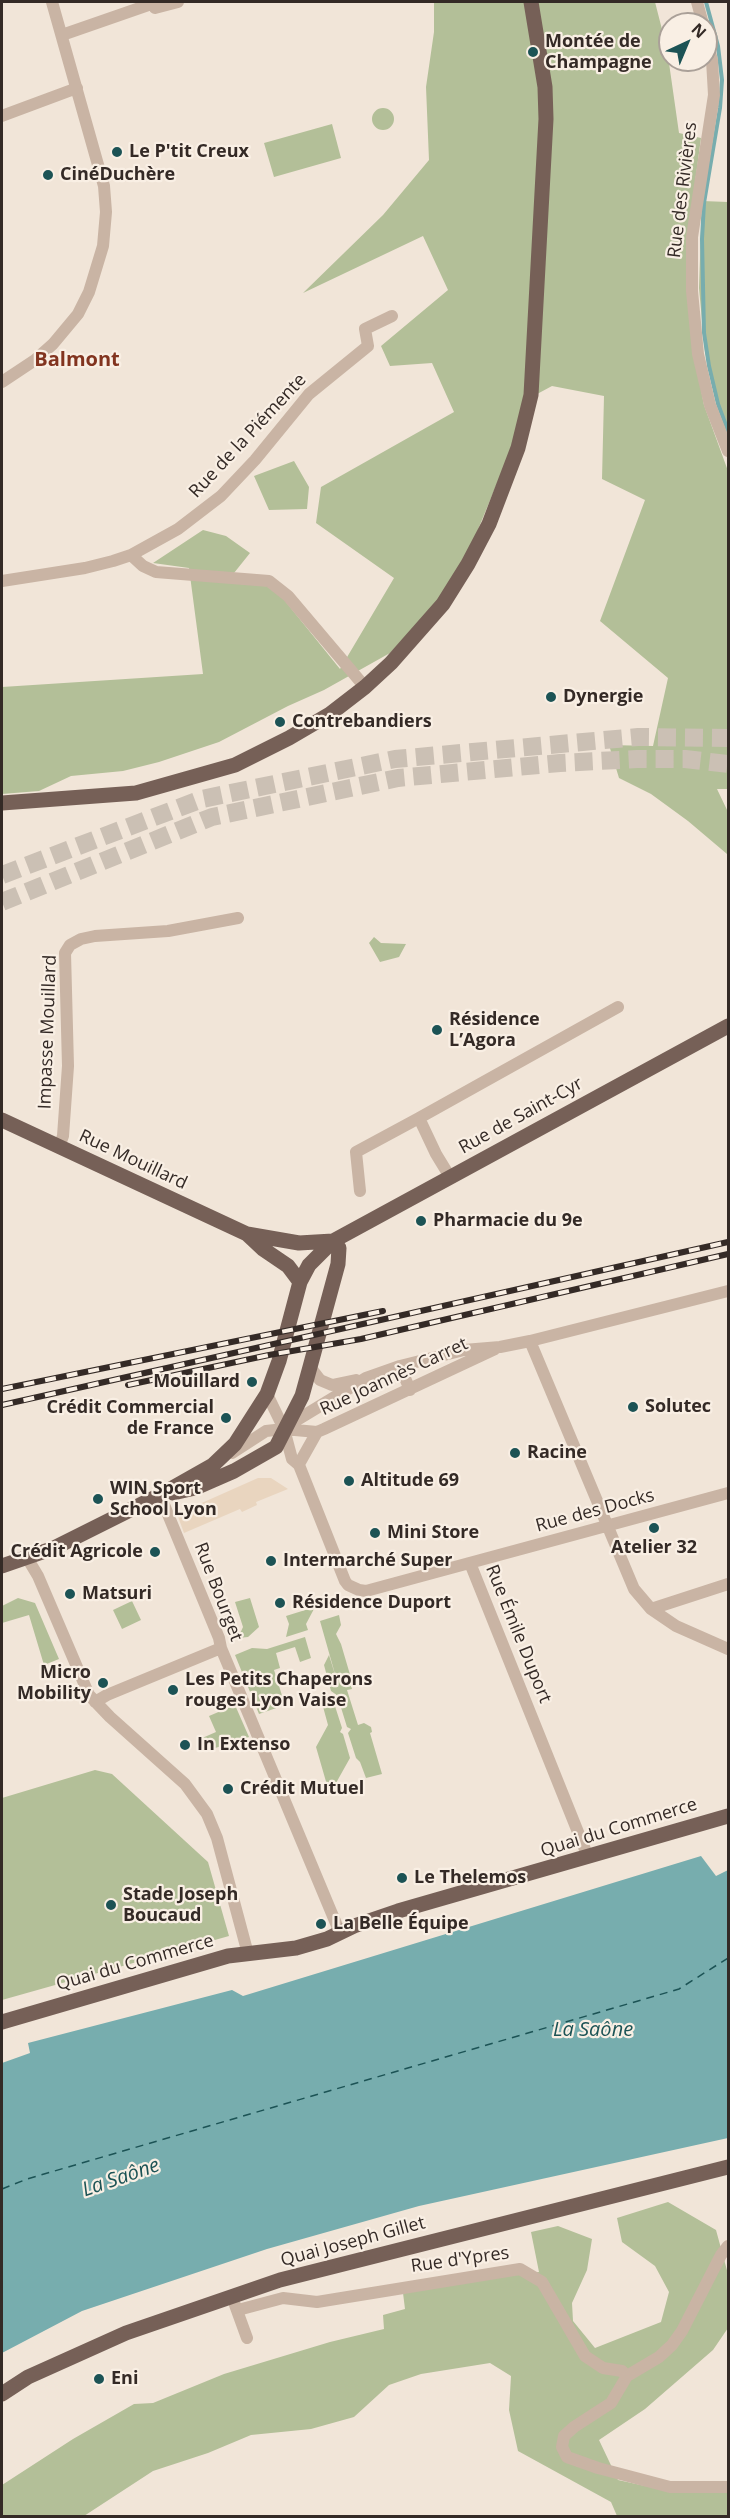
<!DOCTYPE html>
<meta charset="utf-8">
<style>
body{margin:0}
#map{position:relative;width:730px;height:2518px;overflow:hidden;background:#f1e5d8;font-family:"Open Sans",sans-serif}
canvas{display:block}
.frame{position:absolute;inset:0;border:3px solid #342a26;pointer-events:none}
.north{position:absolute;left:658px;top:12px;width:60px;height:60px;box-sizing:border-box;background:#f9efe4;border:2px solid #aaa098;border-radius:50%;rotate:44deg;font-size:16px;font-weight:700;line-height:24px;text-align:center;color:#342a26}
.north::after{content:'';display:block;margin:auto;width:21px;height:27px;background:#1c5355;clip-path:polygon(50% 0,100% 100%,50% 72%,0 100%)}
</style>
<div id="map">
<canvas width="730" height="2518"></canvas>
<div class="frame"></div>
<div class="north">N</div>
</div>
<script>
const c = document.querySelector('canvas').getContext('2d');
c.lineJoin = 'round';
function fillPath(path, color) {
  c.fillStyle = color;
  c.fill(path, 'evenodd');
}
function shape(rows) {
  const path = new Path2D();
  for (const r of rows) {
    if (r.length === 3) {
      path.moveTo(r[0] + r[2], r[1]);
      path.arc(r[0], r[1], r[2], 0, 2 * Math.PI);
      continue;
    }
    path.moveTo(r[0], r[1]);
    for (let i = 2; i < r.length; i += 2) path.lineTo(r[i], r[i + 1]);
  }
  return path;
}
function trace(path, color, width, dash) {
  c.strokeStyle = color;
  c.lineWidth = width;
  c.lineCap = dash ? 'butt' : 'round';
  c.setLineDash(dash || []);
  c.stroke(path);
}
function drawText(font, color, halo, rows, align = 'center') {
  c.font = font + ' "Open Sans",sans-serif';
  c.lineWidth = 4.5;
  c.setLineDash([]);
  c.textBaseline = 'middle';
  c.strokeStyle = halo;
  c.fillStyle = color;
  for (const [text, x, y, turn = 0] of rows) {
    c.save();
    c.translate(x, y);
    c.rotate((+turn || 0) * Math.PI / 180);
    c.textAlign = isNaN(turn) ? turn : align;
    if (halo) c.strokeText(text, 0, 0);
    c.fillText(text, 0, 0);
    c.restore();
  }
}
fillPath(shape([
 [434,2,655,2,667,49,679,133,701,138,688,236,694,353,704,405,728,471,728,789,717,789,728,812,727,854,688,821,651,794,619,778,609,745,653,746,668,678,600,621,645,500,602,479,604,396,552,386,526,400,515,449,498,481,467,556,437,603,390,653,324,690,288,706,219,742,159,762,123,771,71,776,39,791,2,794,2,687,203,674,189,568,153,563,203,530,226,536,250,553,234,573,269,581,340,669,394,578,316,523,321,487,454,412,432,363,390,366,381,346,448,290,423,236,303,293,383,215,429,160,426,87,434,32],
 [383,119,11],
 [332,124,341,158,274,177,264,143],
 [702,201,728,202,728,429,717,404,705,352,699,288],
 [294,461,309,487,307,509,269,510,254,476],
 [374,937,381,943,406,944,399,957,380,962,369,943],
 [18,1598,35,1603,59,1659,44,1665,29,1615,2,1623,2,1606],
 [250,1598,259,1627,248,1637,238,1638,243,1627,235,1602],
 [132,1601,141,1620,122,1629,113,1610],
 [315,1607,306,1624,308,1630,286,1637,289,1624,286,1616],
 [339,1615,341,1625,336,1634,341,1644,351,1678,349,1679,352,1689,347,1690,358,1725,364,1723,371,1727,372,1732,370,1733,382,1774,366,1778,360,1762,356,1758,348,1733,351,1729,347,1727,339,1701,341,1698,331,1691,324,1665,329,1655,337,1681,320,1621],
 [305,1637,311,1658,300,1662,295,1647,276,1653,280,1668,274,1670,285,1705,259,1714,235,1655,252,1648,267,1649],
 [330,1701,334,1703,342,1728,340,1732,343,1734,350,1758,336,1783,327,1785,316,1747,328,1725,322,1703],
 [235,1705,249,1737,206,1751,200,1739,216,1732,209,1716],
 [95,1770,112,1774,208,1862,229,1936,2,2000,2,1798],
 [668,2202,716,2230,728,2274,728,2328,713,2350,645,2409,599,2440,618,2480,673,2492,728,2492,728,2516,617,2516,611,2502,518,2451,509,2410,511,2376,490,2363,421,2374,389,2385,354,2417,311,2429,251,2435,208,2453,153,2471,84,2516,2,2516,2,2485,73,2439,134,2404,153,2403,224,2374,330,2342,384,2329,383,2315,405,2309,403,2293,514,2274,539,2272,531,2232,558,2226,592,2239,587,2270,572,2303,573,2321,595,2348,661,2322,669,2292,655,2266,622,2242,617,2218]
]), '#b3bf98');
fillPath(shape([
 [258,1478,271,1478,288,1489,256,1502,257,1505,242,1512,240,1509,184,1533,177,1514]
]), '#e9d5bf');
fillPath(shape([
 [701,1856,716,1876,728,1870,728,2138,419,2206,267,2249,82,2311,2,2353,2,2063,30,2053,28,2043,232,1990,243,1996]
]), '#77adae');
trace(shape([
 [706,2,718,46,722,80,720,108,704,203,702,239,704,333,709,366,718,404,728,431]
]), '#77adae', 4);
trace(shape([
 [2,2189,27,2179,679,1989,728,1958]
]), '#1c5355', 1.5, [8, 6]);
trace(shape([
 [2,875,202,799,395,759,638,737,728,738],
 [2,902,212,817,398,778,560,763,637,759,685,759,728,764]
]), '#cbc0b4', 18, [18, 9]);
trace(shape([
 [153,2,155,8,178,2],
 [697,2,703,24],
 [62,35,154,3],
 [706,37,712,60,714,95,692,237,692,291,698,354,710,405,728,451],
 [2,116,77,88],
 [2,382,35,360,53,344,78,314,89,292,103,246,106,212,104,186,52,2],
 [131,555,143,566,156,572,269,581,288,596,365,687],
 [2,581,85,568,113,561,131,555,178,529,221,496,255,460,309,394,368,346,365,329,392,316],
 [59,1147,63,1136,68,1066,65,953,70,945,81,939,95,936,168,931,238,918],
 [450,1177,436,1154,419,1118,618,1007],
 [360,1191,356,1152,419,1118],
 [530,1341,634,1589,651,1609,676,1626,728,1649],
 [400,1366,410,1390],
 [310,1367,320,1380,332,1385,356,1380],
 [267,1394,284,1429,292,1459,299,1465,345,1581,348,1585,359,1590,366,1591,728,1493],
 [287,1426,366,1378,400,1366,464,1350,500,1347,530,1341,728,1291],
 [232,1453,266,1431,284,1429,317,1432,324,1429,495,1349],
 [299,1464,317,1432],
 [160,1495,219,1638,221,1648,340,1933],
 [26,1556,38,1576,89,1695,110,1717,185,1784,207,1814,217,1838,248,1954],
 [470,1563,588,1857],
 [651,1609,728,1584],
 [95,1702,107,1695,221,1648],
 [235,2305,247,2338],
 [238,2310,283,2298,317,2302,520,2269,542,2282,585,2356,603,2368,622,2371,627,2376,611,2403,574,2427,564,2436,562,2447,567,2457,598,2468,670,2487,728,2487],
 [627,2376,659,2357,672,2345,682,2331,721,2255,728,2246]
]), '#c9b4a4', 12);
trace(shape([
 [2,803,136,793,235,765,289,738,330,714,365,687,391,663,443,604,468,564,489,524,518,448,531,395,546,119,545,87,531,2],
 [2,1120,247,1234,299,1243,333,1241],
 [247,1234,263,1249,288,1266,300,1282],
 [173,1493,195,1488,234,1471,276,1447,302,1396,310,1367,338,1264,339,1248,333,1241],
 [2,1566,54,1548,160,1495,213,1465,235,1444,267,1394,279,1361,300,1282,309,1265,333,1241,728,1026],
 [2,2022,228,1956,296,1948,327,1939,354,1926,398,1911,728,1816],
 [2,2394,28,2377,126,2333,280,2280,728,2167]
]), '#766057', 15);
const rail = shape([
 [128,1385,269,1355,361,1339,728,1254],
 [2,1389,383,1311],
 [2,1405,728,1242]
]);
trace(rail, '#342a26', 6);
trace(rail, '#f9efe4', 4, [11]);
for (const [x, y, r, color] of [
 [533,52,6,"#1c5355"],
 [117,152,6,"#1c5355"],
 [48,175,6,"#1c5355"],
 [551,697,6,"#1c5355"],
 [280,722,6,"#1c5355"],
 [437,1030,6,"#1c5355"],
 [421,1221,6,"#1c5355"],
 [252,1382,6,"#1c5355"],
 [633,1407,6,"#1c5355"],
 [226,1418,6,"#1c5355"],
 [515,1453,6,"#1c5355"],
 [349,1481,6,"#1c5355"],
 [98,1499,6,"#1c5355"],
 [654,1528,6,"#1c5355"],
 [375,1533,6,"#1c5355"],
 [155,1552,6,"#1c5355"],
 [271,1561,6,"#1c5355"],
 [70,1594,6,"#1c5355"],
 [280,1603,6,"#1c5355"],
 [103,1683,6,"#1c5355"],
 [173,1690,6,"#1c5355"],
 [185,1745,6,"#1c5355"],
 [228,1789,6,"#1c5355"],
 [402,1878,6,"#1c5355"],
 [111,1905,6,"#1c5355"],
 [321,1924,6,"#1c5355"],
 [99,2379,6,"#1c5355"]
]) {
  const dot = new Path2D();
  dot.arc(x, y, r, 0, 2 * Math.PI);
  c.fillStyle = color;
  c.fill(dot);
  trace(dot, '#f9efe4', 2);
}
drawText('bold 18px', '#342a26', '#f9efe4', [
 ["Montée de",545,42],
 ["Champagne",545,63],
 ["Le P'tit Creux",129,152],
 ["CinéDuchère",60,175],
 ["Dynergie",563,697],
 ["Contrebandiers",292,722],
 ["Résidence",449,1020],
 ["L’Agora",449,1041],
 ["Pharmacie du 9e",433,1221],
 ["Mouillard",240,1382,"right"],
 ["Solutec",645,1407],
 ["Crédit Commercial",214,1408,"right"],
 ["de France",214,1429,"right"],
 ["Racine",527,1453],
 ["Altitude 69",361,1481],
 ["WIN Sport",110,1489],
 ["School Lyon",110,1510],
 ["Mini Store",387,1533],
 ["Atelier 32",654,1548,"center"],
 ["Crédit Agricole",143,1552,"right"],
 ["Intermarché Super",283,1561],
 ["Matsuri",82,1594],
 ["Résidence Duport",292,1603],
 ["Micro",91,1673,"right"],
 ["Mobility",91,1694,"right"],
 ["Les Petits Chaperons",185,1680],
 ["rouges Lyon Vaise",185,1701],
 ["In Extenso",197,1745],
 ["Crédit Mutuel",240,1789],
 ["Le Thelemos",414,1878],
 ["Stade Joseph",123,1895],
 ["Boucaud",123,1916],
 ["La Belle Équipe",333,1924],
 ["Eni",111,2379]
], 'left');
drawText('18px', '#342a26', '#f9efe4', [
 ["Rue des Rivières",683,190,-83],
 ["Rue de la Piémente",248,436,-47],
 ["Impasse Mouillard",48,1032,-88],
 ["Rue de Saint-Cyr",521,1116,-29],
 ["Rue Mouillard",133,1160,25],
 ["Rue Joannès Carret",394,1377,-25],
 ["Rue des Docks",595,1511,-15],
 ["Rue Bourget",218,1592,69],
 ["Rue Émile Duport",518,1634,68],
 ["Quai du Commerce",619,1828,-17],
 ["Quai du Commerce",135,1963,-16],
 ["Quai Joseph Gillet",353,2242,-15],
 ["Rue d'Ypres",460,2260,-8]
]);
drawText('bold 20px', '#82341f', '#f9efe4', [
 ["Balmont",77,360]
]);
drawText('italic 20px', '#1c5355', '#f9efe4', [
 ["La Saône",593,2030],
 ["La Saône",121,2178,-19]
]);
</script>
